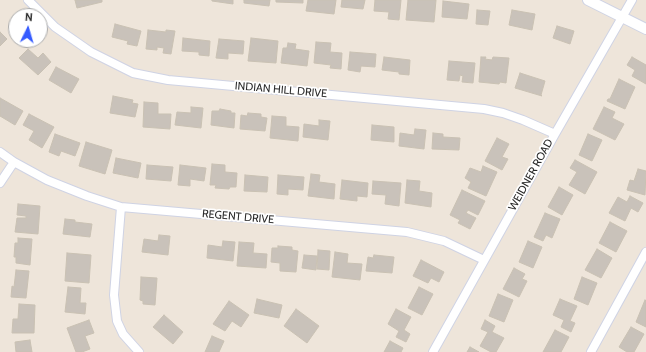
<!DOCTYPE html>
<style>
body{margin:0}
#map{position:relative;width:646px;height:352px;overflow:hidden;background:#eee5da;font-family:Cabin,sans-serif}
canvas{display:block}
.north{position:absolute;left:8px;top:8px;width:40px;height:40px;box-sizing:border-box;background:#fff;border:1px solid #aaa;border-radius:50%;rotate:5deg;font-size:11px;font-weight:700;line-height:16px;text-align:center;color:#2a2a2a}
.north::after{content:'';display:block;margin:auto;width:14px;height:18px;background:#355bff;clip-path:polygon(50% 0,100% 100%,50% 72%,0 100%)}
</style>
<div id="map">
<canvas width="646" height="352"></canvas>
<div class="north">N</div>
</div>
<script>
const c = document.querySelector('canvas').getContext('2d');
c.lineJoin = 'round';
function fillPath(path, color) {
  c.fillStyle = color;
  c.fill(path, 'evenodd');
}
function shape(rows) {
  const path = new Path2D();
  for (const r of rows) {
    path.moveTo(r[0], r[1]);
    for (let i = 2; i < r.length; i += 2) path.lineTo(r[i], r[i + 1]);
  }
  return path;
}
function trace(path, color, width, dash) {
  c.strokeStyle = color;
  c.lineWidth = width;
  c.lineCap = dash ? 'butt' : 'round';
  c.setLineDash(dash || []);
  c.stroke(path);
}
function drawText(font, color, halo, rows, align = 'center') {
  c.font = font + ' Cabin,sans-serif';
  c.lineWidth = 3.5;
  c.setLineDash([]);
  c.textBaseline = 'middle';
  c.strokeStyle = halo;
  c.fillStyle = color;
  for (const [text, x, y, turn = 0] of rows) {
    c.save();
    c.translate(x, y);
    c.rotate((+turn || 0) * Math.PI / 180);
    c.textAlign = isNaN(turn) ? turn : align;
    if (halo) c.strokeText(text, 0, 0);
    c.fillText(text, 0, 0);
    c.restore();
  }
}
const building = shape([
 [75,0,102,0,102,2,77,8,75,0],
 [212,0,233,0,233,4,212,1,212,0],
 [244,0,270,0,269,6,244,3,244,0],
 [276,0,303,0,303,3,276,2,276,0],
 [308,0,336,0,334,14,306,11,308,0],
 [342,0,365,0,363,9,341,7,342,0],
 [375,0,401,0,399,20,388,19,389,12,374,11,375,0],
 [408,0,436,0,434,22,406,20,408,0],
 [443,1,469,4,467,19,442,17,443,1],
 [477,10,490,11,488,25,476,24,477,10],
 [512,10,535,14,532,30,509,25,512,10],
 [115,24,141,31,137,46,127,44,128,41,112,37,115,24],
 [557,26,574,31,570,44,553,38,557,26],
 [148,30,166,32,166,30,175,31,171,54,163,53,164,48,157,47,157,50,146,49,148,30],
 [0,32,7,39,0,46,0,32],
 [183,38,210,41,209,56,199,55,199,52,182,51,183,38],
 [251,38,278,41,276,63,248,61,251,38],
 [219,39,244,41,243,54,228,53,228,59,216,58,219,39],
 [316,42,331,43,330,52,342,53,341,69,330,68,331,65,314,63,316,42],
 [288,43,296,44,295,49,309,51,307,66,281,63,283,48,287,48,288,43],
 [28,49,38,58,43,53,51,62,38,75,19,58,28,49],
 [350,52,376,54,375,67,361,66,360,72,348,70,350,52],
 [384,57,410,60,409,75,399,74,399,72,382,70,384,57],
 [481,57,486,57,485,59,492,60,493,57,509,58,506,83,500,82,499,84,479,82,481,57],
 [632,57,646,65,646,84,632,76,635,70,627,65,632,57],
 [449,61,475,63,473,83,462,82,463,76,460,75,459,81,447,80,449,61],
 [56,67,79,79,71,93,49,80,56,67],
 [520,73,545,81,541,95,542,96,515,88,520,73],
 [619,79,635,87,625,109,607,101,608,99,610,99,619,79],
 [113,96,133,100,132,103,138,104,135,117,110,113,113,96],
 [0,98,23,111,15,125,0,116,0,98],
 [144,102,158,103,158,114,171,114,170,129,143,127,144,102],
 [191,107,203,108,201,128,175,125,177,112,191,113,191,107],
 [604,107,615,112,612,118,624,124,615,140,593,129,604,107],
 [220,109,231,111,231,113,235,113,234,128,211,125,212,111,219,111,220,109],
 [248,113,261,114,261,117,267,118,265,131,240,129,241,115,247,116,248,113],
 [29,114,54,127,42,148,29,140,34,131,23,125,29,114],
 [272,116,286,117,286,126,299,127,298,141,270,138,272,116],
 [319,120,330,121,328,140,303,137,304,124,319,126,319,120],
 [372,125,394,127,394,142,371,140,372,125],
 [415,129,426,130,424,149,399,146,400,133,414,135,415,129],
 [433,133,443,134,443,137,460,138,459,150,432,149,433,133],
 [55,134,80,143,75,156,61,151,59,156,49,152,55,134],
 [588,134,602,140,592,161,579,155,588,134],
 [497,138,509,144,502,157,508,159,502,170,485,161,497,138],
 [86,142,112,150,105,174,79,166,86,142],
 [116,158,141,163,138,178,113,173,116,158],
 [575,160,597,172,585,194,569,185,577,172,570,168,575,160],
 [212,164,225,165,225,172,237,173,236,187,230,187,229,189,215,188,216,185,210,185,212,164],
 [147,165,173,167,171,181,146,179,147,165],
 [180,165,206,168,204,181,190,179,190,186,178,185,180,165],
 [483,166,497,172,486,196,468,188,471,182,465,178,470,168,481,172,483,166],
 [638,169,646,171,645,195,627,190,630,180,634,181,638,169],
 [311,174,320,175,319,182,335,184,334,199,308,196,311,174],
 [245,175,268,177,267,192,244,191,245,175],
 [278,175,304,177,303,190,288,189,288,195,277,194,278,175],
 [342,180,368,183,367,197,357,196,357,201,340,199,342,180],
 [407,180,420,181,419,191,432,193,431,207,405,203,407,180],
 [373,181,401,183,399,206,385,204,386,195,372,194,373,181],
 [559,187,573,195,562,215,548,207,559,187],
 [462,190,485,201,478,215,468,210,466,213,476,218,470,229,458,223,460,220,450,215,462,190],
 [630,196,643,203,638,212,631,208,625,221,609,213,618,197,627,202,630,196],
 [18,204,40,206,38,234,15,232,17,218,26,218,26,216,17,215,18,204],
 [545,213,560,219,552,238,546,235,543,241,534,237,545,213],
 [65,219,75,220,75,222,92,224,90,237,63,234,65,219],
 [610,222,627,231,616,252,599,243,610,222],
 [159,235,170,236,168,255,142,252,144,239,158,241,159,235],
 [18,238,32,239,30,265,16,263,16,257,14,257,15,243,18,243,18,238],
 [223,241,235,242,233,261,207,258,208,245,222,247,223,241],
 [528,241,542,247,533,268,519,262,528,241],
 [239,242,254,243,253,253,267,254,266,268,237,266,239,242],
 [278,246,292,247,292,250,298,251,296,272,280,271,280,263,271,262,272,248,278,248,278,246],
 [597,249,612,258,601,278,585,270,597,249],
 [318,250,330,251,329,270,317,269,318,250],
 [335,252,348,254,347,263,362,264,360,280,332,277,335,252],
 [67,253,91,255,89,283,65,281,67,253],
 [304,255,317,256,316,270,302,268,304,255],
 [374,255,394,257,392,273,366,271,368,257,373,258,374,255],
 [421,260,444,272,439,282,431,278,428,283,413,276,421,260],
 [514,268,525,274,522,279,527,281,519,297,503,289,514,268],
 [16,270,29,271,26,298,11,297,12,286,14,287,16,270],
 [141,277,157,278,155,305,143,304,143,301,140,300,141,277],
 [582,277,597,283,588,305,574,299,582,277],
 [68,287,81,288,80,303,86,303,85,314,65,312,68,287],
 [419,287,433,294,422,315,408,308,419,287],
 [498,294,513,300,504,322,489,316,498,294],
 [257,299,282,305,279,318,254,313,257,299],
 [560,299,577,306,570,321,575,323,571,332,561,327,564,320,553,315,560,299],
 [645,300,646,301,646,327,636,322,645,300],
 [229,301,249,315,241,327,232,321,225,331,213,324,229,301],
 [19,304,35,305,34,333,12,333,13,319,18,319,19,304],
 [296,309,319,326,307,343,284,326,296,309],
 [396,309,411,317,404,330,410,334,406,342,396,337,399,331,388,324,396,309],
 [164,315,183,332,173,344,153,327,164,315],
 [89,320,94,333,85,336,90,349,82,352,76,352,67,328,89,320],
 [485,320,495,326,492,332,504,338,496,352,491,352,480,346,488,332,481,329,485,320],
 [631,327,644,334,634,352,627,352,619,347,631,327],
 [555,330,569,337,561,352,543,352,555,330],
 [212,336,224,341,219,352,205,352,212,336],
 [30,340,32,352,16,352,15,342,30,340],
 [390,341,403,348,401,352,384,352,390,341],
 [470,347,479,352,467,352,470,347]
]);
fillPath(building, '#c9c2ba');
trace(building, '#c9c1b3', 1);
const minor = shape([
 [28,0,55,27,91,52,133,73,168,80,484,109,503,113,523,120,555,134],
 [0,152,14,162,47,180,87,196,121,207,407,232,444,241,484,260],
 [0,183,14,162],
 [121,207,114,295,117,321,123,334,139,352],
 [433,352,555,134,632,0],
 [591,352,646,252]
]);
const tertiary = shape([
 [588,0,646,29]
]);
trace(minor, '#cfd3e4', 10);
trace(tertiary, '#cfd3e4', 12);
trace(minor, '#fff', 8);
trace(tertiary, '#fff', 10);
drawText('11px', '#2a2a2a', '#fff', [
 ["INDIAN HILL DRIVE",281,90,5],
 ["WEIDNER ROAD",531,175,-61],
 ["REGENT DRIVE",238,217,5]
]);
</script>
